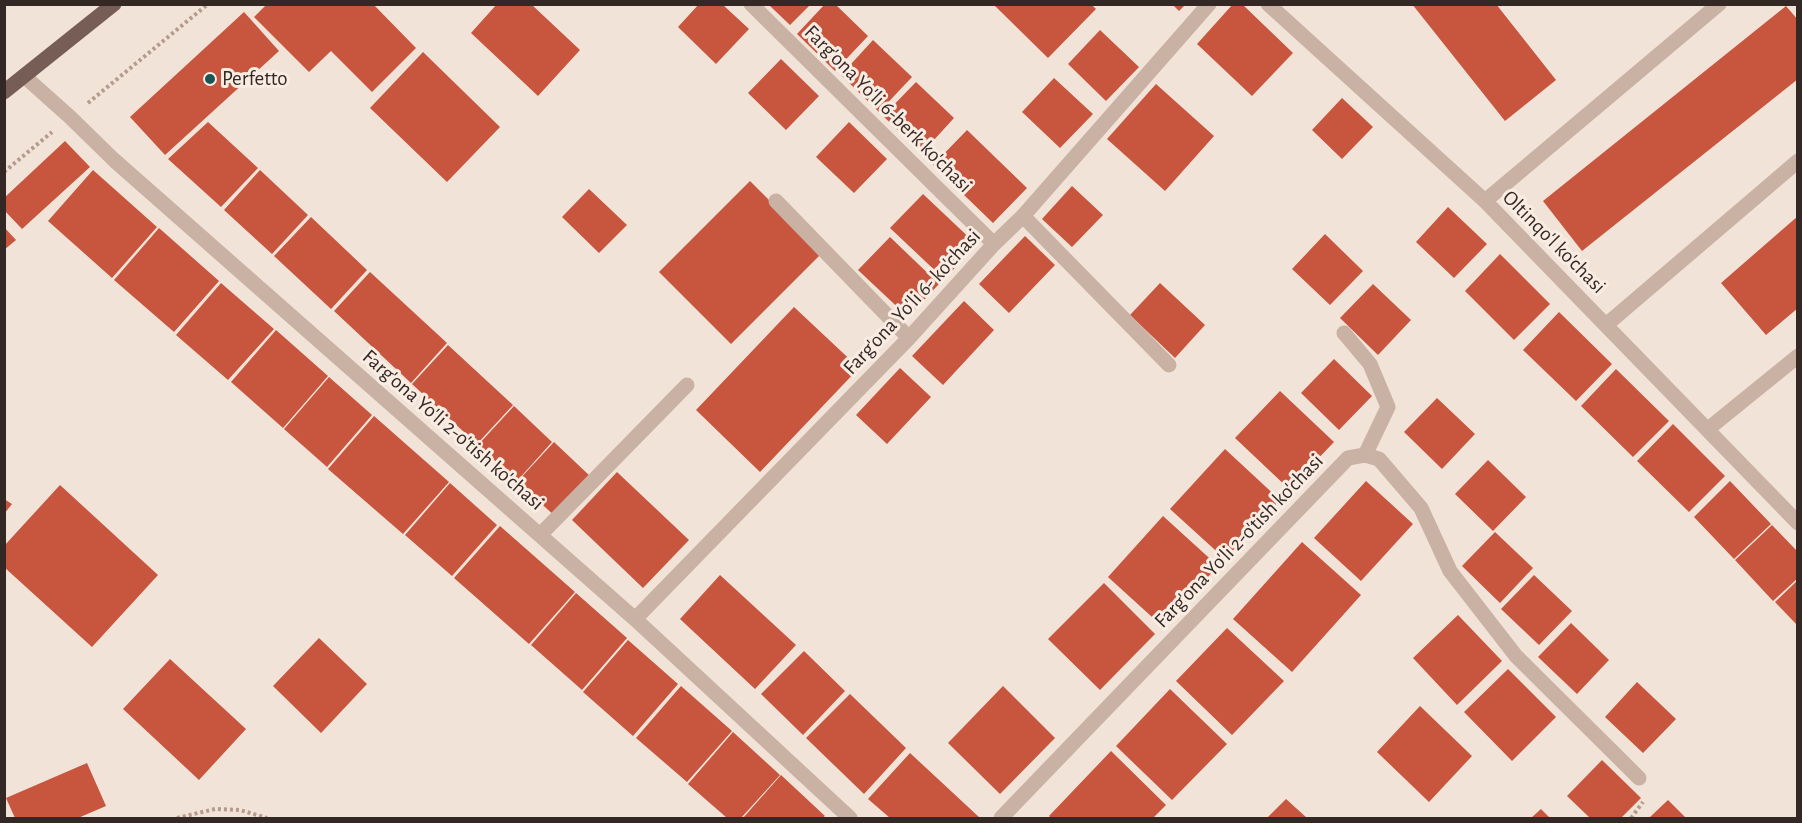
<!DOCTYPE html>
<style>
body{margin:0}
#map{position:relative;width:1802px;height:823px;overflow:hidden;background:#f1e3d7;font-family:"Alegreya Sans",sans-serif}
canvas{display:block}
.frame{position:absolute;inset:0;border:6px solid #342825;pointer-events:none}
</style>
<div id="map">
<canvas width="1802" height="823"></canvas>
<div class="frame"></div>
</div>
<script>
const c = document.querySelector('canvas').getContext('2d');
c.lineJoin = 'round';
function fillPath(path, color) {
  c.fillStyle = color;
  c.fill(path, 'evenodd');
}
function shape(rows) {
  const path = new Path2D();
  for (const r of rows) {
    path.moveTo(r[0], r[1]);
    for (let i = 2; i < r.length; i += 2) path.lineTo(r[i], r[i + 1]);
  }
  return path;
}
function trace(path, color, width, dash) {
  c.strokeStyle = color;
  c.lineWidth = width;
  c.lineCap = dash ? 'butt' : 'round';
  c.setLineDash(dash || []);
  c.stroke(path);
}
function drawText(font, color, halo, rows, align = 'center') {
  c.font = font + ' "Alegreya Sans",sans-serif';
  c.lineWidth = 6;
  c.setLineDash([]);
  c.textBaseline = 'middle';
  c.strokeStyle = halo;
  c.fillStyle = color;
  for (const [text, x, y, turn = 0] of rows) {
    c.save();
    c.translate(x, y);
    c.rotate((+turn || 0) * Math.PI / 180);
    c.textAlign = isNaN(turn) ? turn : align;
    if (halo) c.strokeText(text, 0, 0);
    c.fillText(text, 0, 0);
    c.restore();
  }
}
fillPath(shape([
 [267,4,373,4,416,48,372,92,331,51,309,72,254,17],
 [497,4,531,4,580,50,538,96,471,33],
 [699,4,722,4,749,29,716,64,678,27],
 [825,4,835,4,868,36,835,71,797,34],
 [993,4,1091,4,1096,9,1048,58],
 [1172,4,1186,4,1179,11],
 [1233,4,1242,4,1293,53,1252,96,1197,44],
 [1412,4,1496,4,1556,80,1505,121],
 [769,5,810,5,790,25],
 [1786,6,1798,20,1798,79,1582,251,1543,201],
 [244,12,279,51,165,155,130,117],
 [1100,30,1139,67,1106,101,1068,64],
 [873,40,912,77,879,112,841,75],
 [423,52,500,127,447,182,370,108],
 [781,59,819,96,786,130,748,93],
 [1054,78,1093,114,1060,148,1022,112],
 [916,82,954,118,922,153,883,116],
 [1156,84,1214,136,1165,191,1107,139],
 [1342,98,1373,127,1342,159,1312,130],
 [208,122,258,168,221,207,168,159],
 [849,122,887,159,854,193,816,157],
 [967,130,1027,188,993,223,933,165],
 [65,141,90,167,22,229,4,210,4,198],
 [93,170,157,227,112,278,48,221],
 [260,170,308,215,272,254,224,210],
 [750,181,822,253,731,344,659,272],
 [1072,186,1103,215,1072,247,1042,219],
 [589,189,627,225,599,253,562,217],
 [923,194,977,245,944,279,890,228],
 [1448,207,1487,244,1454,278,1416,242],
 [1798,216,1798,308,1766,335,1721,283],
 [311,217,367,270,331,309,274,256],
 [4,227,16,240,4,250],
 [159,228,219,281,174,332,114,280],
 [1325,234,1363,271,1330,305,1292,269],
 [1025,236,1055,265,1009,313,979,284],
 [890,237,939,284,908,317,858,270],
 [1500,254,1550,304,1514,340,1465,291],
 [370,272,447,343,411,383,334,311],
 [221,283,274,329,228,380,176,335],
 [1160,283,1205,325,1175,358,1130,315],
 [1373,284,1411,320,1378,355,1340,318],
 [964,301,994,330,943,385,912,356],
 [794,307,859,368,760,472,696,410],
 [1559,312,1612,364,1576,401,1523,350],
 [276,330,328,376,283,428,231,382],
 [448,345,513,405,477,444,412,384],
 [1334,359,1372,396,1339,430,1301,393],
 [900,368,931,397,887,444,856,415],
 [1616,369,1669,421,1633,457,1581,406],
 [329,377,372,415,327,467,284,429],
 [1280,391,1334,442,1289,489,1235,438],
 [1437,398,1475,434,1442,469,1404,432],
 [514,406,552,442,517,481,478,445],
 [374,416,449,482,403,534,328,469],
 [1673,424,1725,476,1689,512,1637,461],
 [554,442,591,477,555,516,517,482],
 [1225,449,1280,500,1225,559,1170,509],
 [1488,460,1526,497,1493,531,1455,494],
 [617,472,689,540,643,588,572,520],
 [1366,481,1413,524,1361,581,1314,538],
 [1730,481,1771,524,1734,559,1694,517],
 [450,483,497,525,452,576,405,535],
 [60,485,158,575,92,647,4,567,4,546],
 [4,499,12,504,4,514],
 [1163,516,1218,566,1163,627,1108,577],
 [1772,525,1798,552,1798,578,1773,601,1735,560],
 [500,526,575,592,529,644,454,578],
 [1495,532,1533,568,1500,603,1462,566],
 [1302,542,1361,595,1292,672,1233,619],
 [720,575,796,645,755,689,680,619],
 [1534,575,1572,611,1539,645,1501,609],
 [1798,580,1798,626,1775,602],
 [1104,583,1155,634,1100,690,1048,639],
 [576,593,627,638,582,690,531,645],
 [1458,615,1502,661,1457,705,1413,658],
 [1571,623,1609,660,1577,694,1538,657],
 [1227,628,1284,681,1232,735,1176,681],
 [319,638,367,684,321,733,273,686],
 [628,640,678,684,633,736,583,692],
 [804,651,845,691,803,735,761,694],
 [170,659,246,729,199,780,123,709],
 [1508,669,1556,717,1512,761,1464,712],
 [1637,682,1676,719,1643,753,1605,717],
 [681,686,732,731,687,782,636,738],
 [1003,686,1055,738,1000,794,948,743],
 [1170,689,1227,744,1172,800,1116,746],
 [850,694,906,748,864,794,806,738],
 [1420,706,1472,756,1429,802,1377,752],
 [733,732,780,775,741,818,727,818,688,784],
 [1111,751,1166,805,1153,818,1051,818,1049,816],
 [910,753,980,818,890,818,868,799],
 [1602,760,1641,798,1621,818,1590,818,1567,796],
 [87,763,106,806,78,818,15,818,6,798],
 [781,775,825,816,822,818,743,818],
 [1286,799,1307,818,1267,818],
 [1668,800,1686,818,1649,818],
 [1541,809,1550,818,1531,818]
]), '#c8553e');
trace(shape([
 [88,103,208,4],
 [4,172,52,132],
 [177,818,215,809,240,810,267,818],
 [1631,818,1643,802]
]), '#b49b8d', 4, [3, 3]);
trace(shape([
 [1485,201,1719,4],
 [1606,325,1798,161],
 [1708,429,1798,356]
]), '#c9b1a3', 15);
trace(shape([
 [751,4,994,244],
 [1268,4,1485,201,1798,523],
 [24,76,70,117,114,160,635,619,850,818],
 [776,201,909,338],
 [1023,216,1169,365],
 [1344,333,1370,364,1388,407,1365,455],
 [540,535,687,385],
 [635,619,909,338,994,244,1023,216,1209,4],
 [1001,818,1348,458,1365,455,1379,459,1421,508,1450,571,1516,656,1639,778]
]), '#c9b1a3', 15);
trace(shape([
 [4,92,114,4]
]), '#765e56', 15);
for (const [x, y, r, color] of [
 [210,79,6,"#1a5554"]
]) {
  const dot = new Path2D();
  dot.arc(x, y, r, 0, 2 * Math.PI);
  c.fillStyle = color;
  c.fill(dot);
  trace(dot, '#f9ede3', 2);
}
drawText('21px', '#342825', '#f9ede3', [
 ["Perfetto",222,79]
], 'left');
drawText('21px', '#342825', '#f9ede3', [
 ["Farg'ona Yo'li 6-berk ko'chasi",888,109,45],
 ["Oltinqo'l ko'chasi",1554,242,45],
 ["Farg'ona Yo'li 6- ko'chasi",912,302,-47],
 ["Farg'ona Yo'li 2-o'tish ko'chasi",453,430,41],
 ["Farg'ona Yo'li 2-o'tish ko'chasi",1239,541,-46]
]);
</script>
